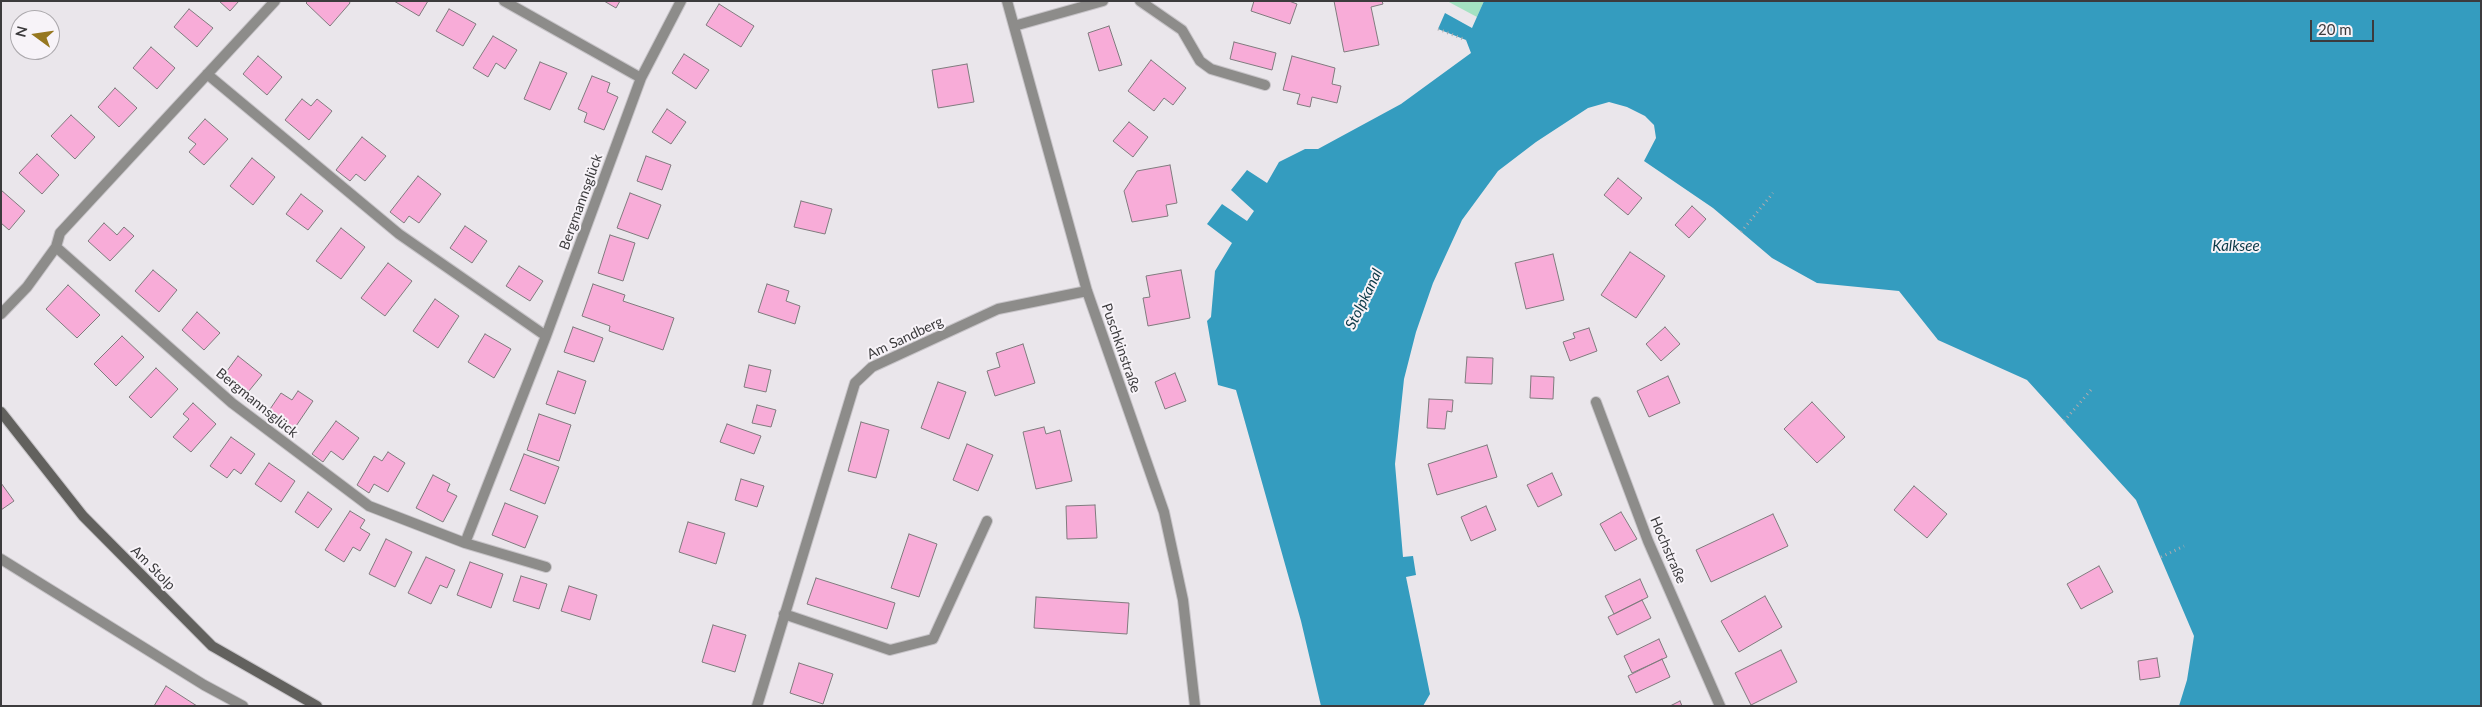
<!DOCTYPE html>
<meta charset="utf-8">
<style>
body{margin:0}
#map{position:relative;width:2482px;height:707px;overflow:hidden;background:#eae6eb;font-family:Lato,sans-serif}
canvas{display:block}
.frame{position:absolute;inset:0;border:2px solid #3c3b3d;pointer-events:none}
.north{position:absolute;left:10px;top:10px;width:50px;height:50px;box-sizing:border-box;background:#f7f3f8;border:1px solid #aca9ad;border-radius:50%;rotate:284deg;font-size:14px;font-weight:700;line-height:20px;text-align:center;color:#3c3b3d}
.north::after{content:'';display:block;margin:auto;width:18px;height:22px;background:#96771f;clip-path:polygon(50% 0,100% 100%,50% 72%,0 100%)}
.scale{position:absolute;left:2310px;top:20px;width:64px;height:22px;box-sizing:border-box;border:2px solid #3c3b3d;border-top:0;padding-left:6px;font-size:15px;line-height:18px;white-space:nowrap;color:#3c3b3d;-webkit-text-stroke:4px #f7f3f8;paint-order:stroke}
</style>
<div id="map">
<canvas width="2482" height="707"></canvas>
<div class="frame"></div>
<div class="north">N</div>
<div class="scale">20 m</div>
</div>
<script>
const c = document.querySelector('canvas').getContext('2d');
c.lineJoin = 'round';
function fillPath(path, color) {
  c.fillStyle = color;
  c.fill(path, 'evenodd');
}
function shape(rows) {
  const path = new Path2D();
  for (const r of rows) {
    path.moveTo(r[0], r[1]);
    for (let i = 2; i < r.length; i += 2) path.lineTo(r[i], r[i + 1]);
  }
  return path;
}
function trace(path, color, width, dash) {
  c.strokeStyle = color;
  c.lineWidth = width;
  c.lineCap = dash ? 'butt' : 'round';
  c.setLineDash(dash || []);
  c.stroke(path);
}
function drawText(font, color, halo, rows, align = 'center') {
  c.font = font + ' Lato,sans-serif';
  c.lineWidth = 4;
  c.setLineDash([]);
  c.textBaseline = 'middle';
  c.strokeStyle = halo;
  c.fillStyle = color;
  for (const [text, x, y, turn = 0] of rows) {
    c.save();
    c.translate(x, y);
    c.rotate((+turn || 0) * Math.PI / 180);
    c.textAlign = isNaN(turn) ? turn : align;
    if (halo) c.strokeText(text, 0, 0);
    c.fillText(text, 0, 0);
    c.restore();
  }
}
fillPath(shape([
 [1447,1,1484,1,1477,17]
]), '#a4e2c2');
fillPath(shape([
 [1484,1,2481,1,2481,706,2179,706,2187,680,2194,636,2136,500,2027,380,1938,340,1899,291,1817,283,1772,258,1713,208,1644,161,1656,138,1654,125,1645,116,1627,107,1609,102,1588,108,1536,142,1498,171,1462,220,1433,283,1416,332,1404,379,1395,464,1403,557,1413,556,1416,575,1406,577,1430,694,1423,706,1321,706,1301,621,1236,390,1218,385,1207,321,1211,317,1215,271,1232,243,1207,224,1222,204,1247,221,1254,211,1231,190,1247,170,1267,183,1279,162,1305,149,1318,149,1401,104,1471,53,1466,40,1438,29,1445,13,1472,28]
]), '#349cbf');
const building = shape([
 [219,1,239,1,230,11,219,1],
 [308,1,349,1,350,3,330,26,306,3,308,1],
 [394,1,428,1,419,16,394,1],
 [604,1,620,1,616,8,604,1],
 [1254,1,1289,1,1297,4,1290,24,1251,11,1254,1],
 [1334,1,1382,1,1383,4,1371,7,1379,45,1344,52,1334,1],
 [719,4,754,26,741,47,706,25,719,4],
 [189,9,213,28,197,47,174,27,189,9],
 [449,9,476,24,463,46,436,31,449,9],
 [1109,26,1122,65,1099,71,1088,33,1109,26],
 [493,36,517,50,505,69,496,63,488,77,473,68,493,36],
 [1234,42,1276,53,1272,70,1230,59,1234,42],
 [151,47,175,68,157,89,133,68,151,47],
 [684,54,709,70,696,89,672,73,684,54],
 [258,56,282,77,267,95,243,74,258,56],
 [1292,56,1335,68,1332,84,1341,86,1337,103,1312,97,1310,107,1297,104,1300,94,1283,90,1292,56],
 [1151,60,1186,88,1173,105,1164,98,1154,111,1128,91,1151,60],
 [540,62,567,73,550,110,524,99,540,62],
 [967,64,974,102,938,108,932,70,967,64],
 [592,76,610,83,607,92,618,97,604,130,584,122,587,113,578,109,592,76],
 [115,88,137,108,119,127,98,107,115,88],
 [302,99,311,106,317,99,332,111,309,140,285,120,302,99],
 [667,109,686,122,671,144,652,132,667,109],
 [71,115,95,137,75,159,51,136,71,115],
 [205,119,228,139,204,165,189,152,196,144,188,138,205,119],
 [1129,122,1148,137,1133,157,1113,141,1129,122],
 [362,137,386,156,365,181,356,174,350,181,336,170,362,137],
 [37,154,59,175,42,194,19,173,37,154],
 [646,156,671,165,662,190,637,181,646,156],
 [252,158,275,177,253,205,230,186,252,158],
 [1170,165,1177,203,1166,205,1168,216,1132,222,1124,191,1137,171,1170,165],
 [418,176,441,194,419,223,409,216,404,223,390,212,418,176],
 [1618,178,1642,198,1628,215,1604,195,1618,178],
 [1,190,25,211,9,230,1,223,1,190],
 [630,193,661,205,648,239,617,228,630,193],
 [301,194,323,211,308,230,286,214,301,194],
 [801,201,832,209,825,234,794,227,801,201],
 [1692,206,1706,219,1689,238,1675,225,1692,206],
 [104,223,117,235,124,227,134,236,110,261,88,241,104,223],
 [465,226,487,241,472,263,450,248,465,226],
 [341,228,365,247,341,279,316,261,341,228],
 [610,235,635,243,623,281,598,273,610,235],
 [1630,252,1665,276,1636,318,1601,295,1630,252],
 [1553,254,1564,300,1526,309,1515,263,1553,254],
 [388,263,412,281,385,316,361,298,388,263],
 [519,266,543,281,530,301,506,286,519,266],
 [153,270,177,290,159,312,135,291,153,270],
 [1181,270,1190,318,1148,326,1143,298,1150,297,1146,276,1181,270],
 [593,284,625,295,623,301,674,318,663,350,609,331,610,326,582,316,593,284],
 [767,284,789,291,786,301,800,306,795,324,758,312,767,284],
 [68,285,100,315,77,338,46,309,68,285],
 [435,299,459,316,438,348,413,331,435,299],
 [197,312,220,333,204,350,182,330,197,312],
 [573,327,603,338,594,362,564,352,573,327],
 [1665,327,1680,344,1661,361,1646,344,1665,327],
 [1589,328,1597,351,1570,361,1563,342,1575,338,1573,333,1589,328],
 [485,334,511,349,494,378,468,362,485,334],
 [122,336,144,357,116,386,94,364,122,336],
 [1023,344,1035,383,995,396,987,371,1000,367,996,353,1023,344],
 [238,356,262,375,244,397,221,379,238,356],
 [1467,357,1493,358,1492,384,1465,383,1467,357],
 [749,365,771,370,766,392,744,387,749,365],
 [156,368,178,389,151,418,129,397,156,368],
 [558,371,586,381,575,414,546,404,558,371],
 [1175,373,1186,401,1165,409,1155,382,1175,373],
 [1531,376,1554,377,1553,399,1530,398,1531,376],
 [1668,376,1680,403,1649,417,1637,391,1668,376],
 [938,382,966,392,949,439,921,428,938,382],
 [298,391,313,401,292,432,266,415,281,393,292,400,298,391],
 [1429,399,1453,400,1452,412,1447,411,1445,429,1427,428,1429,399],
 [1812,402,1845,437,1817,463,1784,429,1812,402],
 [193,403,216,424,191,452,173,437,189,419,183,414,193,403],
 [757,405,776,410,771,427,752,423,757,405],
 [539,414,571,425,559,461,527,450,539,414],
 [336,421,359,438,343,460,331,451,323,462,312,454,336,421],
 [861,422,889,430,876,478,848,471,861,422],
 [727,424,761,436,754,454,720,442,727,424],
 [1044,427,1046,434,1060,430,1072,481,1036,489,1023,432,1044,427],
 [231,437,255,454,241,474,234,469,227,478,210,466,231,437],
 [967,444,993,455,978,491,953,480,967,444],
 [1487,445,1497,477,1437,495,1428,464,1487,445],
 [388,452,405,463,388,492,374,484,369,493,357,485,374,456,382,461,388,452],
 [524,454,559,467,545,504,510,490,524,454],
 [269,463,295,481,281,502,255,484,269,463],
 [1552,473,1562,495,1538,507,1527,485,1552,473],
 [433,475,450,484,447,491,457,496,443,522,416,508,433,475],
 [741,479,764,486,757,507,735,500,741,479],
 [1,483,14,501,1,510,1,483],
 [1914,486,1947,514,1927,538,1894,510,1914,486],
 [308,492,332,509,318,528,295,512,308,492],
 [505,503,538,516,525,548,492,535,505,503],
 [1095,505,1097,538,1067,539,1066,506,1095,505],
 [1486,506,1496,530,1471,541,1461,517,1486,506],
 [350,511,365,520,360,528,370,534,360,551,353,547,344,562,325,550,350,511],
 [1621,512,1637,539,1615,551,1600,524,1621,512],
 [1773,514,1788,546,1711,582,1696,550,1773,514],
 [688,522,725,533,716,564,679,552,688,522],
 [909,534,937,544,919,597,891,588,909,534],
 [386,539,412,552,395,587,369,574,386,539],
 [426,557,455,570,447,588,440,585,431,604,408,593,426,557],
 [470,562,503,574,491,608,457,595,470,562],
 [2099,566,2113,592,2081,609,2067,584,2099,566],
 [521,576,547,584,539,609,513,601,521,576],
 [816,578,895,603,887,629,807,604,816,578],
 [1640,579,1648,597,1614,614,1605,596,1640,579],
 [569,586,597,595,590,620,561,611,569,586],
 [1765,596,1782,627,1739,652,1721,621,1765,596],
 [1036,597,1129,603,1127,634,1034,628,1036,597],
 [1642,600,1651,618,1617,635,1608,617,1642,600],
 [713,625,746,635,735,672,702,662,713,625],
 [1659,639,1667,657,1632,673,1624,656,1659,639],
 [1781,650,1797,682,1751,705,1735,673,1781,650],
 [2157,658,2160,677,2140,680,2138,661,2157,658],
 [1662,659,1670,677,1636,693,1628,676,1662,659],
 [799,663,833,674,823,704,790,693,799,663],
 [166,686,197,706,154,706,166,686],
 [1680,701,1682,706,1670,706,1680,701]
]);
fillPath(building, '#f8acd8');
trace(building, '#807b7e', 1);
const service = shape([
 [1140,1,1182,30,1200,61,1211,69,1265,85],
 [1,559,204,685,243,706]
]);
const minor = shape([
 [504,1,641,78],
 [1007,1,1087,291,1164,512,1183,600,1195,706],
 [1014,26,1103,1],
 [207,74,399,234,546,336],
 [56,247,232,403,369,506,465,543,546,567],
 [1,314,27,287,56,247,60,233,275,1],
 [1596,402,1648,541,1720,706],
 [465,543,546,336,641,78,681,1],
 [784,614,890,650,933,639,987,521],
 [757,706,855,383,872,367,998,309,1087,291]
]);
const secondary = shape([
 [1,412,83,516,212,646,317,706]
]);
trace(service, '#c7c4c8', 12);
trace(minor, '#c7c4c8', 12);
trace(secondary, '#c7c4c8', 12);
trace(shape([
 [1438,29,1466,40],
 [1741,232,1773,193],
 [2064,421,2091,390],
 [2161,557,2184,546]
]), '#afacb0', 3, [1, 4]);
trace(service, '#8d8c8a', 10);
trace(minor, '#8d8c8a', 10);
trace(secondary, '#62615e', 10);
drawText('14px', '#3c3b3d', '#f7f3f8', [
 ["Bergmannsglück",581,202,-70],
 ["Am Sandberg",905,338,-25],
 ["Puschkinstraße",1121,348,71],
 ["Bergmannsglück",257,403,39],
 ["Hochstraße",1668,550,67],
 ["Am Stolp",153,568,45]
]);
drawText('italic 15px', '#093847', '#f7f3f8', [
 ["Kalksee",2236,246],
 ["Stolpkanal",1364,299,-64]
]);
</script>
